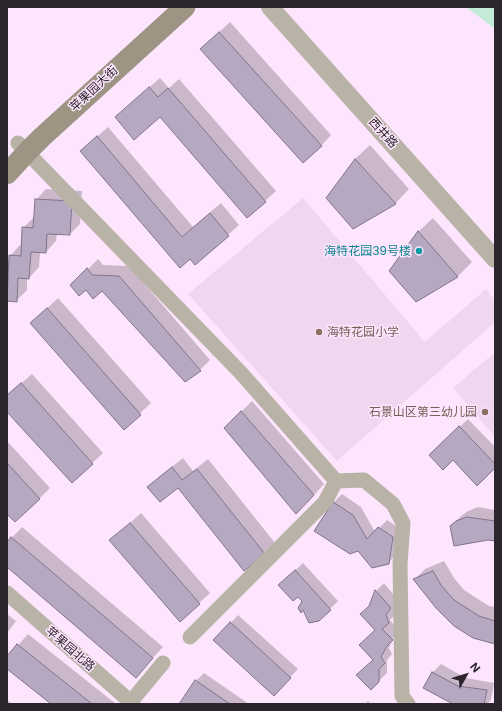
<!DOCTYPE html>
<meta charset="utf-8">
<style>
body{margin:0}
#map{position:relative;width:502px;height:711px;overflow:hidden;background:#fde6fd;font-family:Inter,sans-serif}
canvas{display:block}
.frame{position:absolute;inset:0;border:8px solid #2d252d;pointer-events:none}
.north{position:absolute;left:446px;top:655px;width:40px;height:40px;-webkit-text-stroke:3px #fde6fd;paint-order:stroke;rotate:51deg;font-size:11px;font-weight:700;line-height:16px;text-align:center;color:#2d252d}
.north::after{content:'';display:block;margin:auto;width:14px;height:18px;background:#2d252d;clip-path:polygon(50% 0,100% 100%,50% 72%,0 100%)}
</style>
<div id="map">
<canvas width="502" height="711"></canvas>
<div class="frame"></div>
<div class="north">N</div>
</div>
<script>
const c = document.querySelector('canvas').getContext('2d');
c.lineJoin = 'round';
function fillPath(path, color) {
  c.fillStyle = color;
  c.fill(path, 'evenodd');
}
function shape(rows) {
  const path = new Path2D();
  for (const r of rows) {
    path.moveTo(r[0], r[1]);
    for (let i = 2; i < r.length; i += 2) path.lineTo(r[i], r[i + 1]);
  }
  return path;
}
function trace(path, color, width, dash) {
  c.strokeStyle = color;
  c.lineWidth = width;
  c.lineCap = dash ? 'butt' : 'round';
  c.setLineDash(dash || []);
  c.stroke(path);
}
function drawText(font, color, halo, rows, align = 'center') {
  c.font = font + ' Inter,"Noto Sans SC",sans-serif';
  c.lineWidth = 3;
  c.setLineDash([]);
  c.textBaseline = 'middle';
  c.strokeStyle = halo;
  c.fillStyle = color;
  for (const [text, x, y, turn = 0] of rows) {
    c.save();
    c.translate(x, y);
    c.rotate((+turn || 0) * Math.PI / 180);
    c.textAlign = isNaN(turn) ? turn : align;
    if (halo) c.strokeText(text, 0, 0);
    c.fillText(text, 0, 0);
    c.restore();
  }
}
fillPath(shape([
 [303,198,425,342,486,289,495,300,495,322,337,461,188,294],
 [495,352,495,437,453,388]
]), '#f1d6f0');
fillPath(shape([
 [466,7,495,7,495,29]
]), '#c4ebd7');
fillPath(shape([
 [230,22,331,135,321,146,201,49],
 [160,78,169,88,179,79,276,191,247,217,160,116,127,107],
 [108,127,193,227,221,203,239,225,195,264,81,151],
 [370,145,409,189,395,204,327,198,355,159],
 [46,189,82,191,80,224,70,234,57,233,56,241,46,252,40,252,39,267,29,278,27,278,27,290,16,301,8,300,7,318,7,273,9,273,10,256,20,245,22,245,23,228,34,217,36,200],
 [433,218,472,262,458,276,416,300,418,232],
 [98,259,103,265,129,266,210,360,200,370,102,290,86,288,72,285],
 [58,298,151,403,124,428,31,323],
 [32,374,103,453,72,482,7,410,7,396],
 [252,401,324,484,307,503,225,428],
 [468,419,495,447,495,467,453,459,438,447],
 [7,441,50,488,39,499,7,512],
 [183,458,193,471,208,459,275,543,244,569,178,486,149,487,159,477],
 [342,494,361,507,375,532,387,520,401,529,396,555,388,563,316,530,334,502],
 [478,507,495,510,495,540,451,526,461,516,468,511],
 [141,513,210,593,180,620,111,540],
 [22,527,163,647,136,676,7,566,7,543],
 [444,561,454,578,464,590,489,606,495,607,495,643,415,579,425,569],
 [303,563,338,601,330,609,303,601,287,578],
 [384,583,398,600,396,614,390,620,400,632,393,638,389,648,392,654,387,660,387,673,378,682,365,667,374,659,376,630,371,605,376,591],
 [7,614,16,621,7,633],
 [238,615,298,669,282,686,215,640],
 [28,634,116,704,52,704,7,668,7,658],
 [441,664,466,678,494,683,491,700,487,704,461,704,425,687,433,672],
 [204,673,249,704,180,704,196,681],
 [7,700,12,704,7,704],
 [368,701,371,704,365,704]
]), '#0003');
const building = shape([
 [219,32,322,146,303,163,200,49,219,32],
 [149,87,158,97,168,88,266,202,247,218,160,117,134,140,115,117,149,87],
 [97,136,182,237,210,213,229,236,195,265,190,259,180,268,80,151,97,136],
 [355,159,396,204,353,229,326,198,355,159],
 [35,199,72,201,70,235,47,234,46,253,31,252,29,279,18,278,17,302,7,301,9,255,21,256,22,227,33,228,35,199],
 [418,231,458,277,416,302,389,271,418,231],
 [87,268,92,275,119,276,201,371,185,382,102,291,93,299,86,290,79,296,70,285,87,268],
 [47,308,141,415,124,430,30,323,47,308],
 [21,383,93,464,72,483,7,412,7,395,21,383],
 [241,411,314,495,296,514,224,428,241,411],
 [459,426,495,464,495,468,477,486,453,460,443,470,429,455,459,426],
 [7,463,40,499,15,522,7,514,7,463],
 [172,467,182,480,197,469,265,554,244,571,178,488,160,502,147,487,172,467],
 [333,502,353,515,367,539,378,527,393,537,389,564,372,568,358,551,350,554,314,531,333,502],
 [467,517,495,521,495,541,488,540,454,546,450,526,456,521,467,517],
 [130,523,200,604,180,622,109,540,130,523],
 [11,537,153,658,136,678,7,567,7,542,11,537],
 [295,570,331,610,319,621,309,623,303,610,301,613,298,608,302,601,298,597,293,601,278,585,295,570],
 [433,571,441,585,454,600,479,616,495,621,495,644,473,638,454,626,436,608,413,579,433,571],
 [375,590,391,608,386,615,389,623,382,629,393,640,387,646,381,657,385,663,379,669,379,682,371,690,356,675,373,660,359,645,375,630,360,614,369,606,375,590],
 [230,622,291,678,274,696,213,640,230,622],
 [17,644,92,704,51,704,7,669,7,656,17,644],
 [432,672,458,686,487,690,484,704,453,704,423,688,432,672],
 [195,680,230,704,179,704,195,680]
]);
fillPath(building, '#b6a8c1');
trace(building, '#80738a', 1);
trace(shape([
 [18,143,241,373,336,481,364,480,393,504,403,523,400,564,402,696,408,704],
 [7,593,133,704],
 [190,637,325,502,336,481],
 [129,704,163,663]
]), '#b8b2a7', 15);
trace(shape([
 [270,7,495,259]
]), '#b8b2a7', 18);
trace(shape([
 [7,174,27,152,42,137,185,7]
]), '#9e9484', 21);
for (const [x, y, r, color] of [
 [419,251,4,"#0f9aa8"],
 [319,332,4,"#8d6e63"],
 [485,412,4,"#8d6e63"]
]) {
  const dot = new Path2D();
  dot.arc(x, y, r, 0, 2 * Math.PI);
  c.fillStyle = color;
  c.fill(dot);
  trace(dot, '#fde6fd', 1.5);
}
drawText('12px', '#2d252d', '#fde6fd', [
 ["苹果园大街",94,89,-43],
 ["西井路",383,133,48],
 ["苹果园北路",70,649,41]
]);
drawText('12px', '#0d838f', '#fde6fd', [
 ["海特花园39号楼",411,251]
], 'right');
drawText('12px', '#785e54', '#fde6fd', [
 ["海特花园小学",327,332],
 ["石景山区第三幼儿园",477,412,"right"]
], 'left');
</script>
